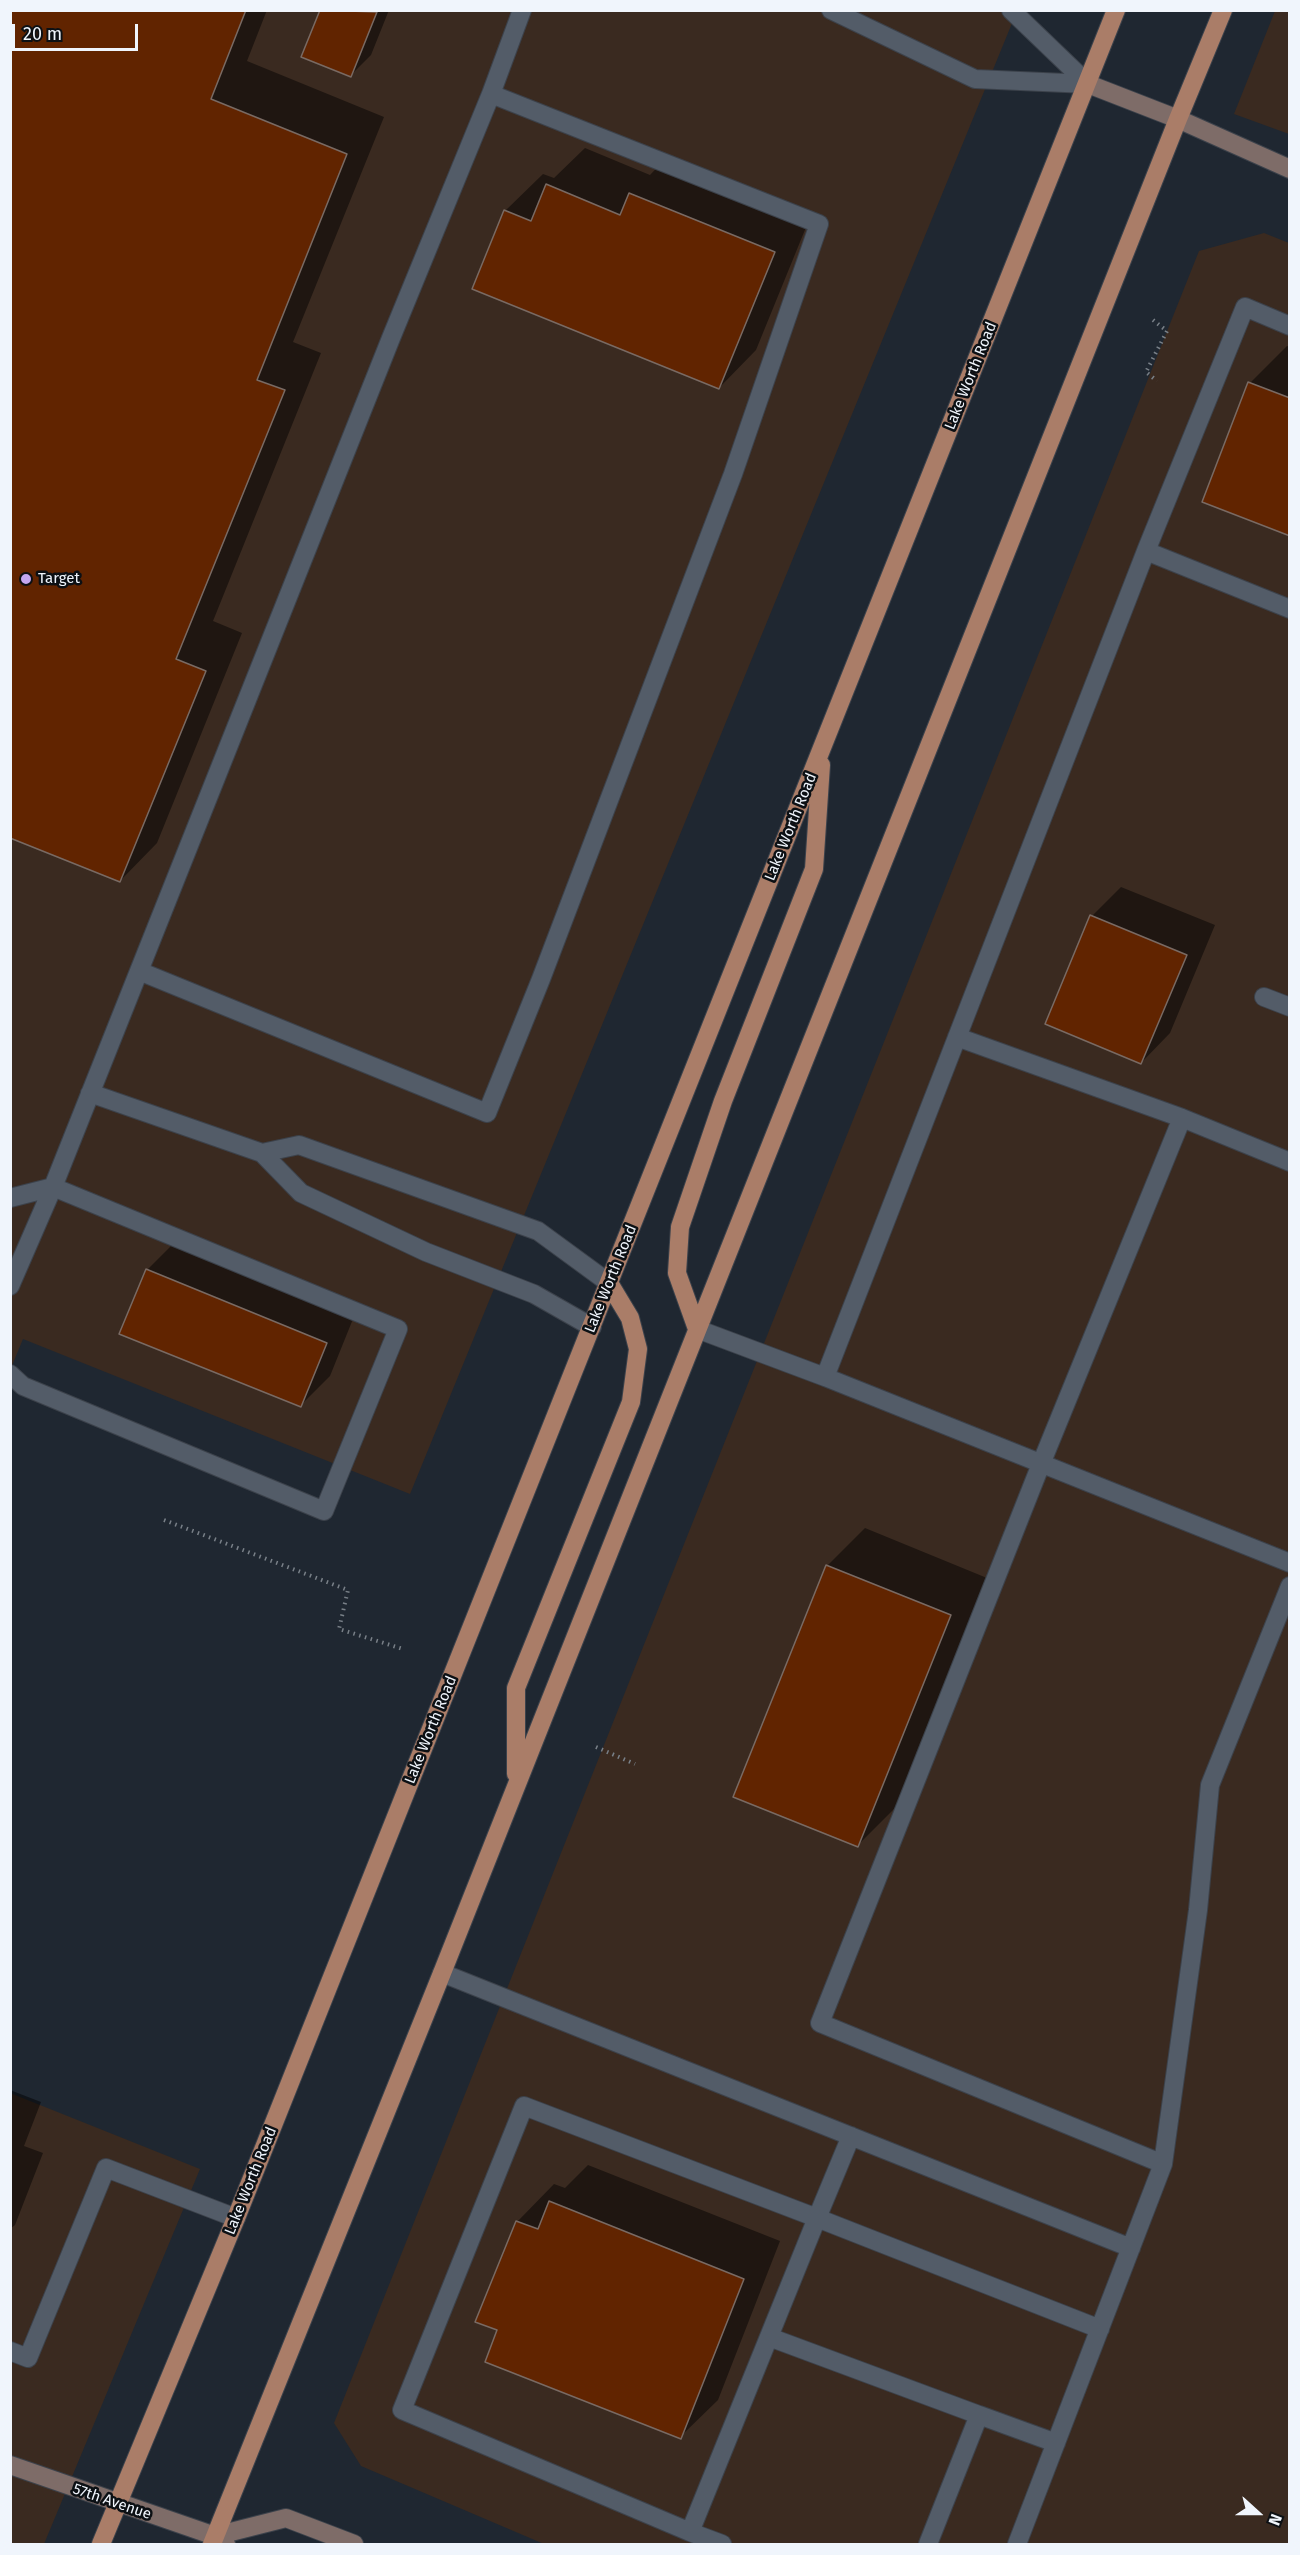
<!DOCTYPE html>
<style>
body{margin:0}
#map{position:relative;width:1300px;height:2555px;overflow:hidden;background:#1f2731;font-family:"Fira Sans",sans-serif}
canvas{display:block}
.frame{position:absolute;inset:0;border:12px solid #f0f5fc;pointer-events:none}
.north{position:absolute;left:1228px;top:2483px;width:60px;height:60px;-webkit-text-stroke:4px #0c1014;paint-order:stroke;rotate:111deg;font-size:16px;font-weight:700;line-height:24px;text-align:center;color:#f0f5fc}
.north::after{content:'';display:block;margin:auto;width:21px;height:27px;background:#f0f5fc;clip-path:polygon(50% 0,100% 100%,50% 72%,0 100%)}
.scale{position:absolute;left:12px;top:24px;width:126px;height:27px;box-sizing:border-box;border:3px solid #f0f5fc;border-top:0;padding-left:8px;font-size:18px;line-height:21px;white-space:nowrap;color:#f0f5fc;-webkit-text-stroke:4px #0c1014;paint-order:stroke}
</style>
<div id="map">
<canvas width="1300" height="2555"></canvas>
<div class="frame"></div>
<div class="north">N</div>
<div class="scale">20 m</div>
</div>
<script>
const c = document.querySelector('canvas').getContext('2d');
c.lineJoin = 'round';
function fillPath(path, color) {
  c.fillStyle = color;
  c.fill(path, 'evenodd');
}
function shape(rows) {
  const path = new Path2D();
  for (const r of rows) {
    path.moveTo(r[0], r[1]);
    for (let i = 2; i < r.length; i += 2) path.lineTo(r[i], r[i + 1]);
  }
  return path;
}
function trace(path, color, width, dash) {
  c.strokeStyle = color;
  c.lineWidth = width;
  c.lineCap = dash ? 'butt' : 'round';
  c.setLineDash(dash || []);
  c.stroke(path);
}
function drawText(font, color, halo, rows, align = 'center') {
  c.font = font + ' "Fira Sans",sans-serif';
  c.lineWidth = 5;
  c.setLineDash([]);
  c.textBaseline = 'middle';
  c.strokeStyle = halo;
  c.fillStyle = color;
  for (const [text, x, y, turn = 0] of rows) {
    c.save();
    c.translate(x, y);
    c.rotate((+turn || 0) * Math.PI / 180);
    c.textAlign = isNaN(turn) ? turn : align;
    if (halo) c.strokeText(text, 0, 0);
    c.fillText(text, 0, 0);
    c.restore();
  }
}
fillPath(shape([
 [11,11,1017,11,410,1494,23,1339,11,1368],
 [1275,11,1289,11,1289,134,1234,114],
 [1264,233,1289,243,1289,2544,544,2544,361,2466,334,2423,1199,251],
 [10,2093,200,2169,44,2544,11,2544]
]), '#3a2a20');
fillPath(shape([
 [10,10,267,10,247,61,384,117,293,342,321,353,213,621,242,633,157,843,120,881],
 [321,10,389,10,371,55,351,75],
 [585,148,650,175,668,156,811,215,756,350,719,388,505,211,543,174,554,178],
 [1287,346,1290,347,1290,534,1250,383],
 [1121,887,1215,925,1170,1033,1141,1063,1092,916],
 [176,1241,355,1314,330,1376,301,1405,147,1270],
 [865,1528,987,1578,895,1808,858,1845,827,1566],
 [10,2090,41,2102,24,2146,43,2153,15,2225,10,2229],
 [588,2165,780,2241,718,2400,680,2437,499,2329,517,2222,554,2184,565,2188]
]), '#0007');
const building = shape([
 [10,10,246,10,211,99,347,154,257,380,285,390,176,659,206,671,120,882,10,838,10,10],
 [320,10,377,12,351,77,301,57,320,10],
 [546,184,620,215,629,193,775,252,719,389,472,289,504,210,531,221,546,184],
 [1248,382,1290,398,1290,536,1202,502,1248,382],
 [1090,915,1187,955,1141,1064,1045,1024,1090,915],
 [146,1269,327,1343,301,1407,119,1334,146,1269],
 [826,1565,951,1615,858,1847,733,1797,826,1565],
 [549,2201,744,2279,681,2439,485,2362,497,2330,475,2322,516,2221,538,2229,549,2201]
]);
fillPath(building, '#612400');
trace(building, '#796a63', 1.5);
const lane = shape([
 [831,10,975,79,1088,84],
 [1011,10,1088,84],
 [1290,326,1245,307,1146,551,1290,609],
 [139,971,487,1113,541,979,733,474,819,224,491,94],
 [1264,997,1290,1007],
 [957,1037,1182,1118],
 [90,1093,262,1153,301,1193,426,1252,534,1294,592,1327],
 [262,1153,299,1145,538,1231,609,1283],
 [10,1198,53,1187,398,1329,324,1511,23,1386,10,1374],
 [10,1286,53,1187,391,338,491,94,522,10],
 [697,1329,825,1377,1146,551],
 [825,1377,1290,1563],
 [442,1973,1131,2248],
 [851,2136,817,2218,690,2532,402,2410,524,2106,817,2218,1100,2329],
 [1163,2164,820,2023,1041,1464,1182,1118,1290,1162],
 [769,2337,979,2415],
 [10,2351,28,2358,106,2168,236,2218],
 [690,2532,722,2544],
 [928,2544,979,2415,1056,2443],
 [1017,2544,1163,2164,1198,1910,1210,1785,1290,1586]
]);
const secondary = shape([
 [1088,84,1178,119,1290,169],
 [10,2465,215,2536,226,2544],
 [215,2536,286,2518,354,2544]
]);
const primary = shape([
 [697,1329,677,1273,680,1227,723,1101,814,869,821,765],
 [516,1774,516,1688,631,1402,638,1349,630,1318,609,1283],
 [101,2544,236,2218,1116,10],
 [212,2544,442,1973,1178,119,1223,10]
]);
trace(lane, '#3c424b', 20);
trace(secondary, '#3c424b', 20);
trace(primary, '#3c424b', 20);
trace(shape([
 [1153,320,1167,331,1146,372,1157,381],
 [164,1520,348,1590,339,1629,403,1649],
 [596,1747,635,1764]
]), '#798088', 4, [1.5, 4.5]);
trace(lane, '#535c68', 18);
trace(secondary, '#7e6c68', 18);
trace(primary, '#aa7d68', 18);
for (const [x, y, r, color] of [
 [26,579,6,"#c4a7f1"]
]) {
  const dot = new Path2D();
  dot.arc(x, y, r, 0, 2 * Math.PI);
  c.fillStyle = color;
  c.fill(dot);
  trace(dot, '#0c1014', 2);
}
drawText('15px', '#f0f5fc', '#0c1014', [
 ["Lake Worth Road",971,376,-68],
 ["Lake Worth Road",791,827,-68],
 ["Lake Worth Road",611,1279,-68],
 ["Lake Worth Road",431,1730,-68],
 ["Lake Worth Road",251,2181,-68],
 ["57th Avenue",112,2502,19]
]);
drawText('15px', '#f0f5fc', '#0c1014', [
 ["Target",38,579]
], 'left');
</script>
